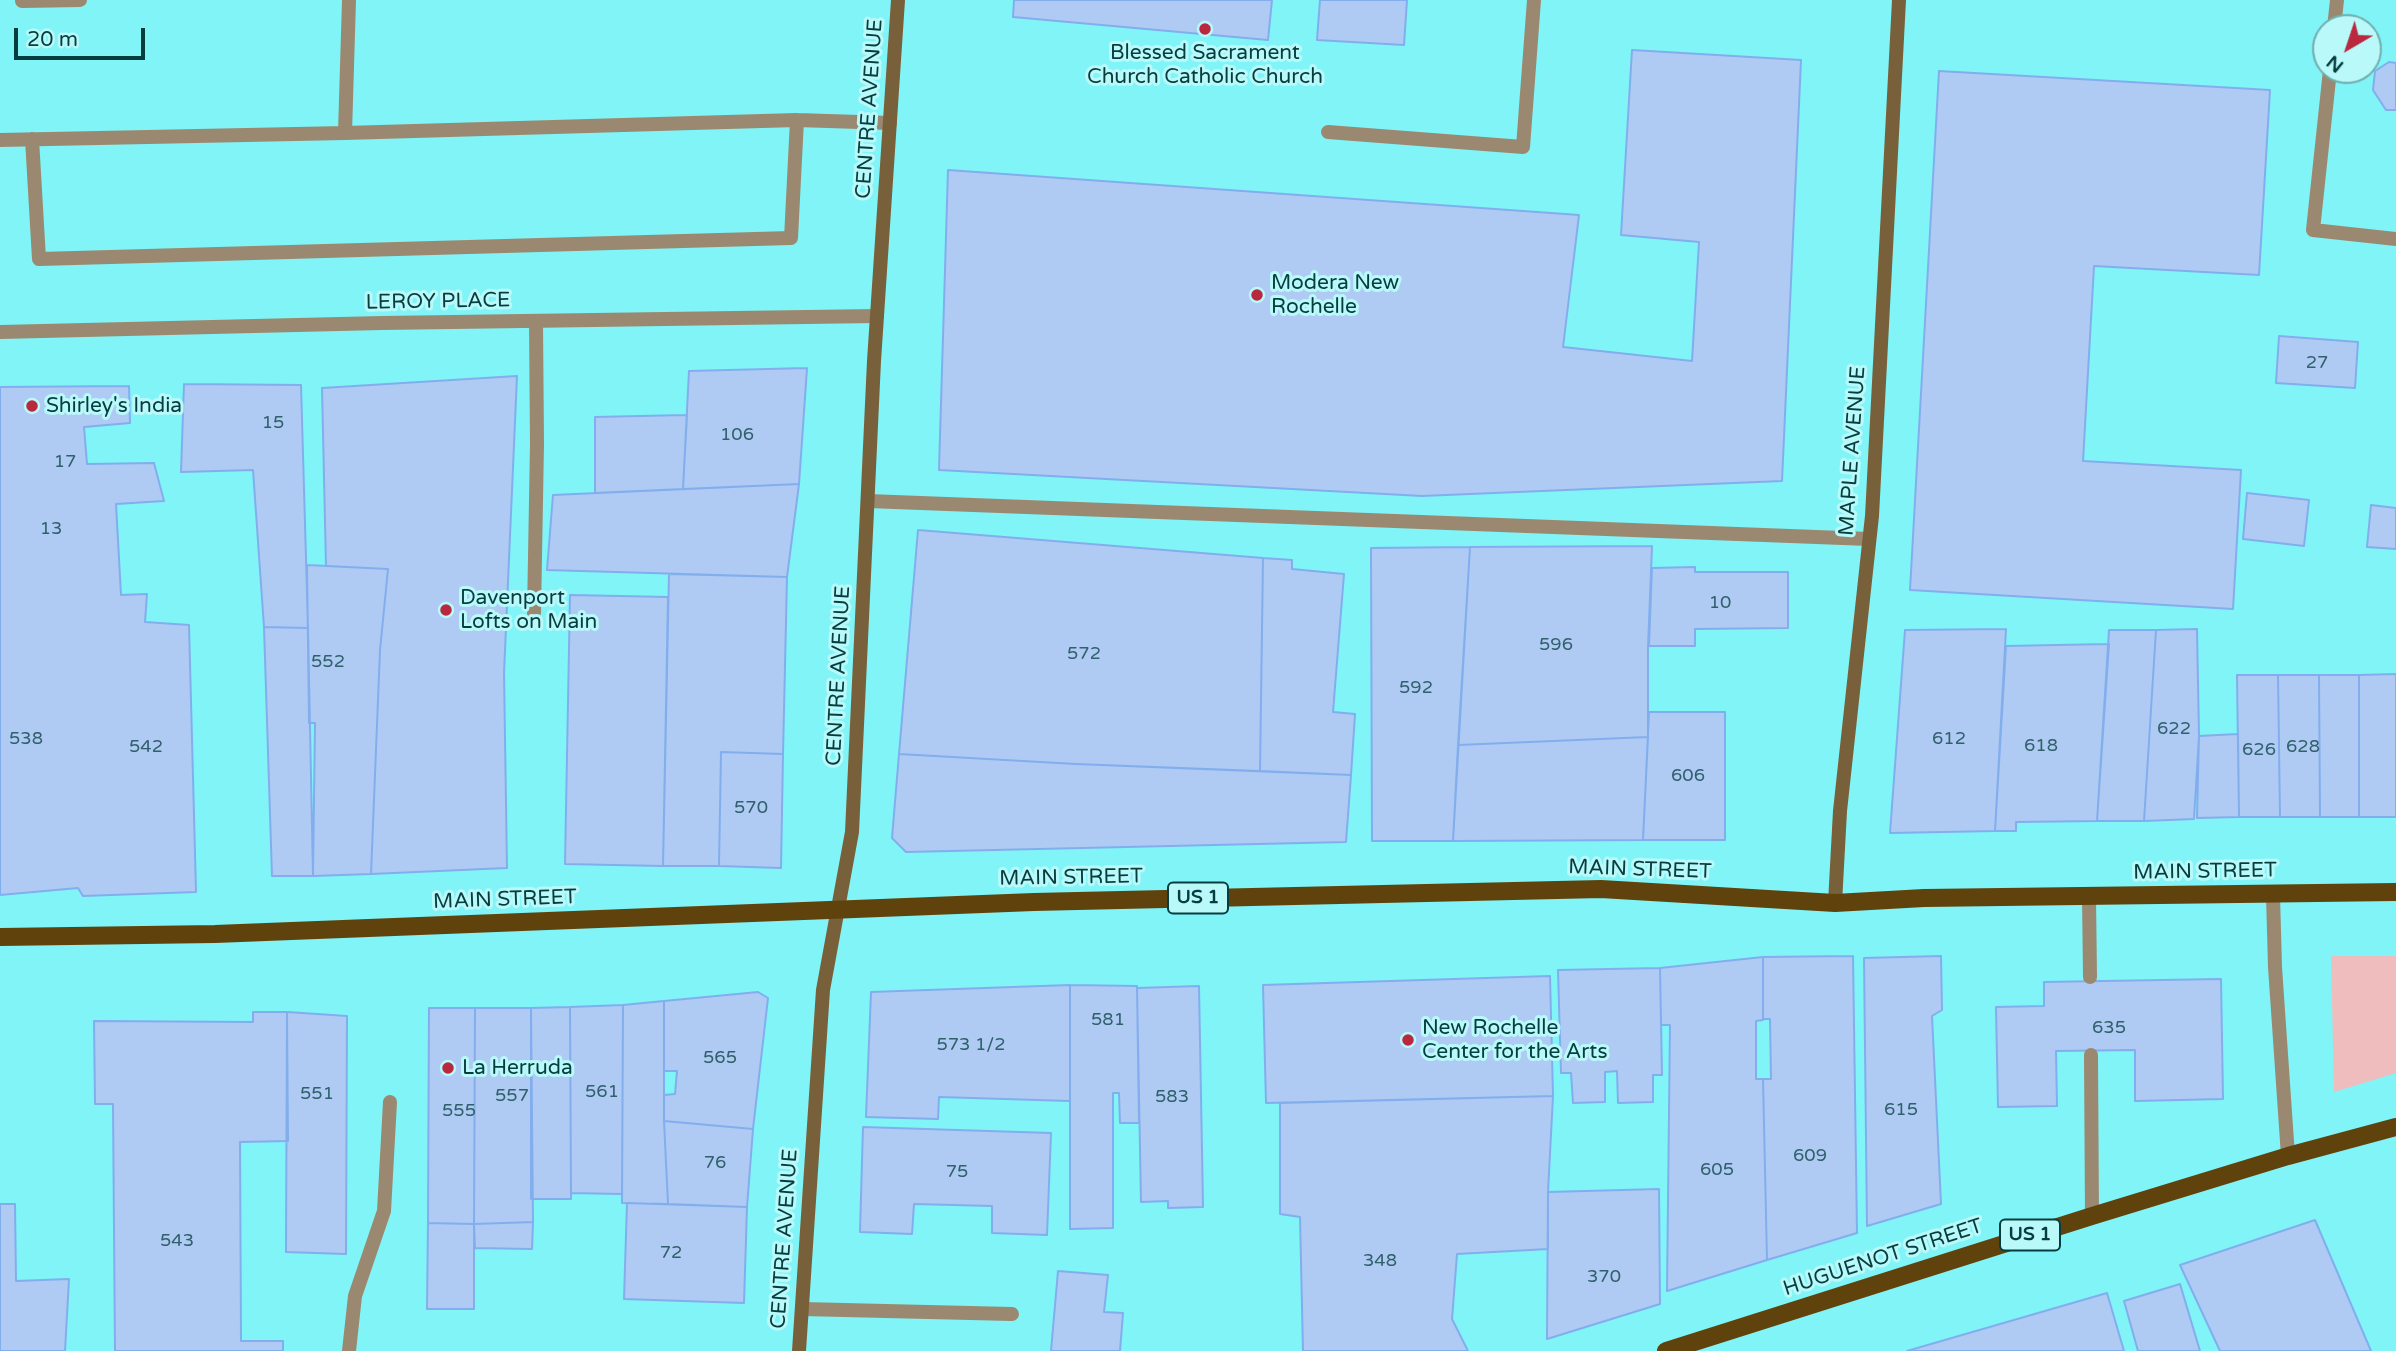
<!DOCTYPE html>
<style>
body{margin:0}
#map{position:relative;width:2396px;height:1351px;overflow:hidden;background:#80f4f7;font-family:"Varela Round",sans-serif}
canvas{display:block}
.north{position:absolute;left:2312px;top:14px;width:70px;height:70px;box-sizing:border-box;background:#b9f9fa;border:2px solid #71aeaf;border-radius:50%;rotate:219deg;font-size:19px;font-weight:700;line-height:28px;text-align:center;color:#063d3f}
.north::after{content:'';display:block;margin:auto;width:24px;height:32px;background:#b9283f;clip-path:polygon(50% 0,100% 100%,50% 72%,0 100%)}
.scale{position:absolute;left:14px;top:28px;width:131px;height:32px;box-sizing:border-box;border:4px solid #063d3f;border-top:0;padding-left:9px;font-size:21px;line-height:24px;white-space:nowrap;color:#063d3f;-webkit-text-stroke:5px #b9f9fa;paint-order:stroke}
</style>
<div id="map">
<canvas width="2396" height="1351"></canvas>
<div class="north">N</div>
<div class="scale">20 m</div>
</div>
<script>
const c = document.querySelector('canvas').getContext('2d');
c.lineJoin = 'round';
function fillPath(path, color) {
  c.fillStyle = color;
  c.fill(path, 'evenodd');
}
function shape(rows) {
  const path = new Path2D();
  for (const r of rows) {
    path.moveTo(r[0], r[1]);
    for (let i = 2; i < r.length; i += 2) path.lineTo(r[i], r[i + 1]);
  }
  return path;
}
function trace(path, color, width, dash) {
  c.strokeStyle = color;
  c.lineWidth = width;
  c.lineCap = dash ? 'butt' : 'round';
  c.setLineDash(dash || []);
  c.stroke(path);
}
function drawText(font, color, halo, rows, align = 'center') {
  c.font = font + ' "Varela Round",sans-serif';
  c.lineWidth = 6;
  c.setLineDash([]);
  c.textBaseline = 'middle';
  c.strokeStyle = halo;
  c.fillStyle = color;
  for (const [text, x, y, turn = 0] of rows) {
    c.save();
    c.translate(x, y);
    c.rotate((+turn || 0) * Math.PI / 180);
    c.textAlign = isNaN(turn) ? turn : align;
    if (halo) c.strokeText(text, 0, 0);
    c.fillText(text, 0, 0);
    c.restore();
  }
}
fillPath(shape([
 [2331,956,2396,956,2396,1073,2334,1092]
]), '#efbdbd');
const building = shape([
 [1014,0,1272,0,1268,40,1013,17,1014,0],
 [1320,0,1407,0,1404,45,1317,40,1320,0],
 [1632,50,1801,60,1782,481,1422,496,939,470,948,170,1579,215,1563,347,1692,361,1699,242,1621,235,1632,50],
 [2389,62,2396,63,2396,110,2386,110,2373,90,2375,71,2389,62],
 [1939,71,2270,90,2259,275,2094,266,2083,461,2241,470,2233,609,1910,590,1939,71],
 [2279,336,2358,342,2355,388,2276,383,2279,336],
 [807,368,799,484,683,489,689,371,807,368],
 [517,376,504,673,507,868,371,874,380,650,388,569,326,566,322,388,517,376],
 [184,384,301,385,308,628,264,627,253,470,181,472,184,384],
 [129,386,130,423,84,427,87,464,154,463,164,501,116,504,121,595,147,594,145,622,189,625,196,892,83,896,78,888,0,895,0,387,129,386],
 [687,415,683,489,595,493,595,417,687,415],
 [799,484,787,577,547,570,553,495,799,484],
 [2247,493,2309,500,2304,546,2243,539,2247,493],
 [2371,505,2396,508,2396,549,2367,547,2371,505],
 [918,530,1263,558,1260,771,1076,764,899,754,918,530],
 [1652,546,1648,647,1648,737,1458,745,1470,547,1652,546],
 [1470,547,1453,841,1372,841,1371,548,1470,547],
 [1263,558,1292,560,1292,569,1344,574,1333,712,1355,714,1351,775,1260,771,1263,558],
 [307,565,388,569,380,650,371,874,313,876,315,723,309,723,307,565],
 [1695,567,1695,572,1788,572,1788,628,1695,629,1695,646,1649,646,1652,568,1695,567],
 [669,574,787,577,783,754,721,752,719,866,663,866,669,574],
 [570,595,668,597,663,866,565,864,570,595],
 [264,627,308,628,313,876,272,876,264,627],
 [2006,629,1995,831,1890,833,1905,630,2006,629],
 [2197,629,2199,736,2194,819,2144,821,2156,630,2197,629],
 [2109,630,2156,630,2144,821,2097,821,2109,630],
 [2109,644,2097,821,2016,822,2016,831,1995,831,2006,646,2109,644],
 [2396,674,2396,817,2359,817,2359,675,2396,674],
 [2237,675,2278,675,2280,817,2239,817,2237,675],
 [2278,675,2319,675,2320,817,2280,817,2278,675],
 [2319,675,2359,675,2359,817,2320,817,2319,675],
 [1649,712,1725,712,1725,840,1643,840,1649,712],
 [2238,734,2239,817,2197,818,2199,736,2238,734],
 [1648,737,1643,840,1453,841,1458,745,1648,737],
 [721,752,783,754,781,868,719,866,721,752],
 [899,754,1076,764,1351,775,1346,842,906,852,892,838,899,754],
 [1853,956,1857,1233,1767,1260,1763,1079,1771,1079,1770,1019,1763,1019,1763,957,1853,956],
 [1941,956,1942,1010,1932,1016,1941,1204,1867,1226,1864,958,1941,956],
 [1763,957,1763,1020,1756,1021,1756,1079,1763,1079,1767,1260,1667,1291,1670,1025,1661,1025,1660,968,1763,957],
 [1660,968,1662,1075,1653,1075,1653,1102,1618,1103,1617,1071,1605,1072,1605,1102,1573,1103,1571,1073,1561,1073,1558,970,1660,968],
 [1550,976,1553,1096,1266,1103,1263,985,1550,976],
 [2221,979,2223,1099,2135,1101,2135,1050,2056,1051,2057,1106,1998,1107,1996,1007,2044,1006,2044,982,2221,979],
 [1070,985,1070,1101,939,1097,938,1119,866,1117,871,992,1070,985],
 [1070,985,1137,986,1139,1123,1120,1123,1119,1093,1113,1093,1113,1228,1070,1229,1070,985],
 [1199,986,1203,1207,1168,1208,1168,1201,1141,1202,1137,988,1199,986],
 [758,992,768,998,753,1129,664,1121,664,1095,675,1094,677,1071,664,1071,664,1001,758,992],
 [664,1001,664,1121,668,1204,622,1203,623,1005,664,1001],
 [623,1005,622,1194,571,1193,570,1007,623,1005],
 [570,1007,571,1199,531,1199,531,1008,570,1007],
 [429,1008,475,1008,474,1224,428,1223,429,1008],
 [475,1008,531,1008,533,1222,474,1224,475,1008],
 [253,1012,287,1012,288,1141,240,1142,241,1341,283,1341,283,1351,115,1351,113,1104,95,1104,94,1021,253,1022,253,1012],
 [287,1012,347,1016,346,1254,286,1252,287,1012],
 [1553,1096,1548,1192,1548,1249,1457,1254,1452,1319,1468,1351,1303,1351,1300,1217,1280,1214,1280,1103,1553,1096],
 [664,1121,753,1129,747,1207,668,1204,664,1121],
 [863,1127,1051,1133,1047,1235,992,1233,992,1206,914,1204,912,1234,860,1232,863,1127],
 [1659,1189,1660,1304,1547,1339,1548,1192,1659,1189],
 [627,1203,747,1207,744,1303,624,1299,627,1203],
 [0,1204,15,1204,16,1281,69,1279,65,1351,0,1351,0,1204],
 [2315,1220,2371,1351,2220,1351,2180,1265,2315,1220],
 [533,1222,532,1249,475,1248,474,1224,533,1222],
 [428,1223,474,1224,474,1309,427,1309,428,1223],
 [1058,1271,1108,1275,1104,1312,1123,1313,1120,1351,1051,1351,1058,1271],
 [2180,1284,2200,1351,2138,1351,2124,1301,2180,1284],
 [2107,1293,2124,1351,1907,1351,2107,1293]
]);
fillPath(building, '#b0cbf3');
trace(building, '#82aeee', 2);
trace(shape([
 [22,1,80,0],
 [1328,132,1523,147,1534,0],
 [345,133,349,0],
 [32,139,39,259,791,238,797,120],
 [0,140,345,133,797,120,890,123],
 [868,501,1869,539],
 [534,613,537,444,536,322],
 [2273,895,2275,967,2288,1156],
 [2089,896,2090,977],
 [2091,1055,2092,1216],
 [802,1309,1012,1314],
 [349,1351,355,1296,384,1211,390,1102]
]), '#9a8970', 14);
trace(shape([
 [2334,28,2337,0],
 [2330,70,2313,230,2396,239],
 [0,332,382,323,877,316]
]), '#9a8970', 14);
trace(shape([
 [1835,903,1840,811,1872,516,1899,0],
 [799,1351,823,990,852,832,874,361,898,0]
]), '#78603a', 14);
trace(shape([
 [0,937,215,934,1034,902,1601,889,1835,903,1924,898,2396,892],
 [1666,1351,2092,1216,2288,1156,2396,1127]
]), '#60430c', 18);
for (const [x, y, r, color] of [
 [1205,29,7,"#b9283f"],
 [1257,295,7,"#b9283f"],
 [32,406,7,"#b9283f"],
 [446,610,7,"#b9283f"],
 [1408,1040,7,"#b9283f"],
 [448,1068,7,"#b9283f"]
]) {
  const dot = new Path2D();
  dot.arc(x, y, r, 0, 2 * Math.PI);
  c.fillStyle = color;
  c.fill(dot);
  trace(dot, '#b9f9fa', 2.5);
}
drawText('18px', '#30606c', null, [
 ["27",2317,363],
 ["15",273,423],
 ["106",737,435],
 ["17",65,462],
 ["13",51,529],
 ["10",1720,603],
 ["596",1556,645],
 ["572",1084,654],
 ["552",328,662],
 ["592",1416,688],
 ["622",2174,729],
 ["538",26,739],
 ["612",1949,739],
 ["618",2041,746],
 ["542",146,747],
 ["628",2303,747],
 ["626",2259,750],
 ["606",1688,776],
 ["570",751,808],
 ["581",1108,1020],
 ["635",2109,1028],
 ["573 1/2",971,1045],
 ["565",720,1058],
 ["561",602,1092],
 ["551",317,1094],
 ["557",512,1096],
 ["583",1172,1097],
 ["615",1901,1110],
 ["555",459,1111],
 ["609",1810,1156],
 ["76",715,1163],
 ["605",1717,1170],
 ["75",957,1172],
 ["543",177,1241],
 ["72",671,1253],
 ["348",1380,1261],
 ["370",1604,1277]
]);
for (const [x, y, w] of [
 [1198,898,60],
 [2030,1235,60]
]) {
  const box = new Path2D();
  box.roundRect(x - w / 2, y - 15.5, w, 31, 5);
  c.fillStyle = '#b9f9fa';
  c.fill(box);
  trace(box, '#063d3f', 2);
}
drawText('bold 19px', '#063d3f', null, [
 ["US 1",1198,898],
 ["US 1",2030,1235]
]);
drawText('21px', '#063d3f', '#b9f9fa', [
 ["Blessed Sacrament",1205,53,"center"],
 ["Church Catholic Church",1205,77,"center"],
 ["Modera New",1271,283],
 ["Rochelle",1271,307],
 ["Shirley's India",46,406],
 ["Davenport",460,598],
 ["Lofts on Main",460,622],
 ["New Rochelle",1422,1028],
 ["Center for the Arts",1422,1052],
 ["La Herruda",462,1068]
], 'left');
drawText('21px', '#063d3f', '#b9f9fa', [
 ["CENTRE AVENUE",870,109,-86],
 ["LEROY PLACE",438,302,-1],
 ["MAPLE AVENUE",1853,451,-86],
 ["CENTRE AVENUE",839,676,-87],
 ["MAIN STREET",1640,870,2],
 ["MAIN STREET",2205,872,-1],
 ["MAIN STREET",1071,878,-1],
 ["MAIN STREET",505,900,-2],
 ["CENTRE AVENUE",785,1239,-86],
 ["HUGUENOT STREET",1883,1258,-18]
]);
</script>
